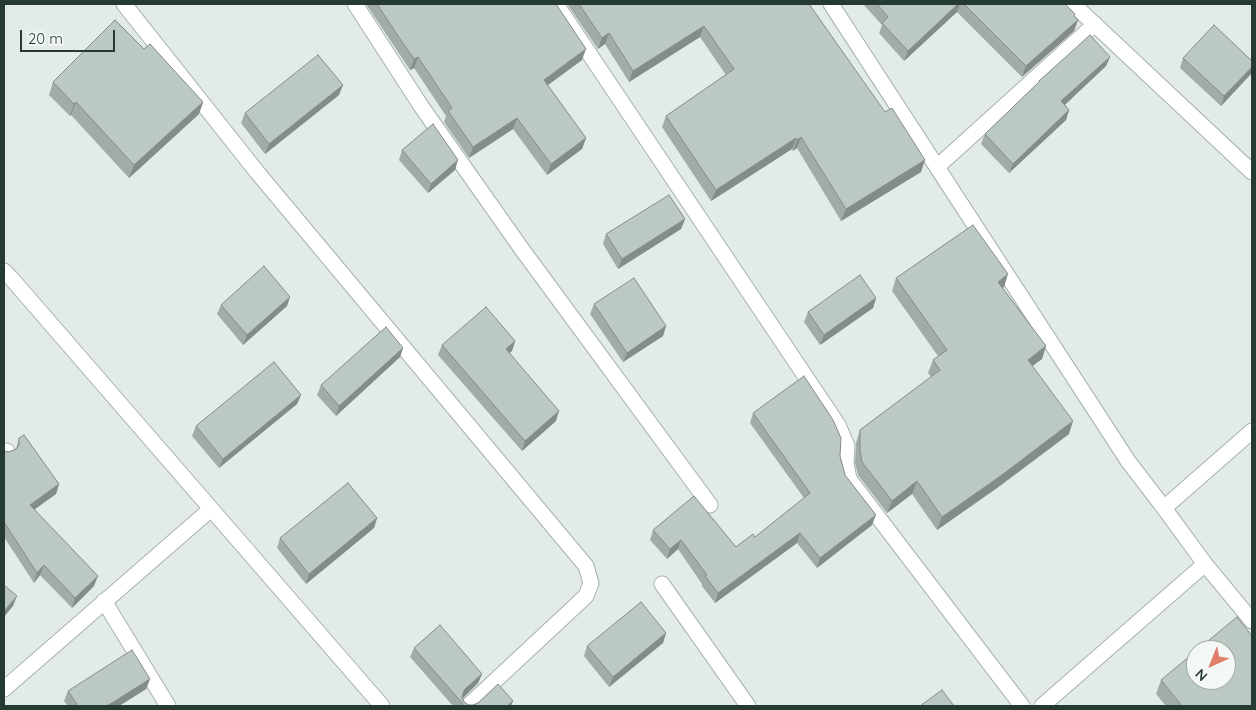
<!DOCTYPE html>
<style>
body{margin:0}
#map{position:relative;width:1256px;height:710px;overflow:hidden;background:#e3ebe7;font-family:Quicksand,sans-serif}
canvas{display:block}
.frame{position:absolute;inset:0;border:5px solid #253a33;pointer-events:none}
.north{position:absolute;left:1186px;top:640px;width:50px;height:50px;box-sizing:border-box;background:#f3f8f5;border:1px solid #a1aca7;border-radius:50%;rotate:224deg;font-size:14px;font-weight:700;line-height:20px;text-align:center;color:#253a33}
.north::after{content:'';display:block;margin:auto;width:18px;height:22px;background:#e17e6b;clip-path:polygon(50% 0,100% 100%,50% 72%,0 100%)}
.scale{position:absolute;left:20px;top:30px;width:95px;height:22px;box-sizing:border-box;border:2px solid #253a33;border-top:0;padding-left:6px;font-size:15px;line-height:18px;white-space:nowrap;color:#253a33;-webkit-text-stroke:4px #f3f8f5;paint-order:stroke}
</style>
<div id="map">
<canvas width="1256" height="710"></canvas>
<div class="frame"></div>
<div class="north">N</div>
<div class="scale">20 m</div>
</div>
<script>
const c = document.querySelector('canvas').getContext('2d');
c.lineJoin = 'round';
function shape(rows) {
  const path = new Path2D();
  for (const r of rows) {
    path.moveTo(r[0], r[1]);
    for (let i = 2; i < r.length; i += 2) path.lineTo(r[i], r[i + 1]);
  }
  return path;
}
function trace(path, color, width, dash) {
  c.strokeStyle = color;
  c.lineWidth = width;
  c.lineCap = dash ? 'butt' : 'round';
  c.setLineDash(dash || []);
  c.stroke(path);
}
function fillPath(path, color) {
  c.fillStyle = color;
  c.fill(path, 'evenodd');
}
const minor = shape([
 [124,4,257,172,586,566,591,583,586,596,468,706],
 [355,4,421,106,521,248,710,505],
 [556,4,838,425,847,446,846,464,849,479,1022,706],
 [831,4,1128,461,1164,508,1205,564,1252,621],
 [1073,4,1252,172],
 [937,167,1095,24],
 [4,271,11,278,382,706],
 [4,453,7,451],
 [1164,508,1252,431],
 [662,584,748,706],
 [104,601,168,706],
 [4,689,211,509],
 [1042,706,1205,564]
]);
trace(minor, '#a6b2ad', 17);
trace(minor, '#fff', 15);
fillPath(shape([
 [366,4,556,4,582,60,547,85,586,138,582,149,547,175,513,129,469,158,444,122,446,116,414,68,410,70],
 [567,4,809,4,921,172,841,221,797,148,793,151,792,149,711,201,662,127,666,116,726,75,700,37,629,82,605,44,598,49],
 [863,4,1065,4,1078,20,1074,31,1022,77,957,12,904,61,879,33,882,25],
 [144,49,203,102,199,114,129,178,71,115,70,116,49,95,53,82],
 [1110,57,1106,66,1065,105,1069,110,1066,120,1009,173,981,144,985,134,1038,83,1039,81],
 [1183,58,1252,61,1252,71,1251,74,1221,106,1180,68],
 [339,95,265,154,241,123,245,113],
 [402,150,455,170,428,193,399,160],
 [685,219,681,229,618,269,603,244,606,234],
 [896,278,1004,287,1002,288,1046,346,1042,359,1032,366,1069,434,997,488,937,530,912,494,887,513,858,475,855,463,856,443,860,430,931,377,928,373,933,360,938,356,892,291],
 [876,298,873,308,820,345,804,322,808,312],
 [594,304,666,326,663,336,623,362,590,314],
 [221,305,287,306,243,345,217,314],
 [515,341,512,351,509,353,556,421,522,451,438,355,442,345],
 [403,348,400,357,336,416,317,395,321,385],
 [301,395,297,404,219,468,192,436,196,426],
 [753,413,840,456,845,475,872,525,817,568,797,543,715,603,702,586,702,584,678,549,667,559,650,540,653,530,736,547,755,537,804,498,750,423],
 [19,438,59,484,56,494,34,509,94,586,72,608,40,575,34,583,4,537,4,451,9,452,16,449],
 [377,518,374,528,306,584,277,548,280,538],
 [666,633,663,643,609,687,584,656,587,646],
 [414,648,482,674,478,683,463,698,465,703,469,705,473,705,478,703,511,706,453,706,410,657],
 [150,679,146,689,119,706,68,706,64,701,68,691],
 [1161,680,1252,706,1166,706,1156,694]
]), '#a2aca7');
fillPath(shape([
 [958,4,960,4,957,12,904,61,908,51],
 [1078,20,1074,31,1022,77,1026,66],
 [704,26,700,37,629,82,633,71],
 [609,33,605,44,598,49,602,38],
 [586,49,582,60,540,91,544,80],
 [418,57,414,68,410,70,414,59],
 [1110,57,1106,66,1058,111,1061,101],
 [1252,67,1251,74,1221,106,1224,96],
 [343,85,339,95,265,154,269,144],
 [76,102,71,115,70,116,74,104],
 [203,102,199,114,129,178,134,165],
 [1069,110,1066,120,1009,173,1013,164],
 [517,118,513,129,469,158,473,147],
 [801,137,797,148,793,151,797,140],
 [586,138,582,149,547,175,551,164],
 [796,138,792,149,711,201,716,190],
 [458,160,455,170,428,193,431,184],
 [925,160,921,172,841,221,846,209],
 [685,219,681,229,618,269,622,259],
 [1008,274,1004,287,993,295,998,282],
 [290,297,287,306,243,345,247,335],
 [876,298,873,308,820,345,824,335],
 [666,326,663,336,623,362,627,353],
 [515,341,512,351,502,359,506,349],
 [1046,346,1042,359,1023,373,1028,360],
 [403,348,400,357,336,416,339,406],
 [301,395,297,404,219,468,223,459],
 [559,411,556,421,522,451,525,441],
 [1073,421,1069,434,997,488,937,530,942,517],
 [917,481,912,494,887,513,892,501],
 [59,484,56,494,27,515,30,505],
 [876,515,872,525,817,568,820,558],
 [377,518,374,528,306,584,309,574],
 [800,533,797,543,715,603,718,593],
 [681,540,678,549,667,559,670,549],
 [44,565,40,575,34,583,37,573],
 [98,576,94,586,72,608,75,598],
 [17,596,13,606,4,617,4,611],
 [666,633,663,643,609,687,613,677],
 [482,674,478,683,462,699,463,693,465,689],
 [150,679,146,689,119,706,107,706],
 [513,701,511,706,507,706]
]), '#848c88');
const building = shape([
 [377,4,556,4,586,49,544,80,586,138,551,164,517,118,473,147,448,111,452,108,418,57,414,59,398,36,377,4],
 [579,4,809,4,885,112,892,108,925,160,846,209,801,137,797,140,796,138,716,190,666,116,734,69,704,26,633,71,609,33,602,38,579,4],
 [877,4,958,4,908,51,882,23,888,17,877,4],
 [964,4,1065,4,1075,14,1074,16,1078,20,1026,66,964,4],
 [115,20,144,49,150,44,203,102,134,165,76,102,74,104,53,82,115,20],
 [1214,25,1252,61,1252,67,1224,96,1183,58,1214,25],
 [1090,35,1110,57,1061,101,1069,110,1013,164,985,134,1040,81,1039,81,1090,35],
 [318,55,343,85,269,144,245,113,318,55],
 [433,124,458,160,431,184,402,150,433,124],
 [669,195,685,219,622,259,606,234,669,195],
 [973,225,1008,274,998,282,1046,346,1028,360,1073,421,1002,475,942,517,917,481,892,501,862,462,860,450,860,430,940,370,933,360,947,350,896,278,973,225],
 [264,266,290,297,247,335,221,305,264,266],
 [860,275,876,298,824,335,808,312,860,275],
 [634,278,666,326,627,353,594,304,634,278],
 [486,307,515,341,506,349,559,411,525,441,442,345,486,307],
 [386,327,403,348,339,406,321,385,386,327],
 [274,362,301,395,223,459,196,426,274,362],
 [804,376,833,420,841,438,840,456,845,475,876,515,820,558,800,533,718,593,705,576,707,575,681,540,670,549,653,530,694,496,736,547,753,534,755,537,810,493,753,413,804,376],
 [24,435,59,484,30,505,98,576,75,598,44,565,37,573,4,522,4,451,9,452,16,449,19,445,19,438,24,435],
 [348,483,377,518,309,574,280,538,348,483],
 [4,585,17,596,4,611,4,585],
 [641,602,666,633,613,677,587,646,641,602],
 [1237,617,1252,636,1252,706,1182,706,1161,680,1196,651,1196,680,1226,680,1226,650,1197,650,1237,617],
 [440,625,482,674,465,689,463,693,462,698,465,703,469,705,473,705,478,703,498,684,513,701,507,706,465,706,414,648,440,625],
 [132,650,150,679,107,706,78,706,68,691,132,650],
 [942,690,954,706,920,706,942,690]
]);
fillPath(building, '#bcc8c2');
trace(building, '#848c88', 1);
</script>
